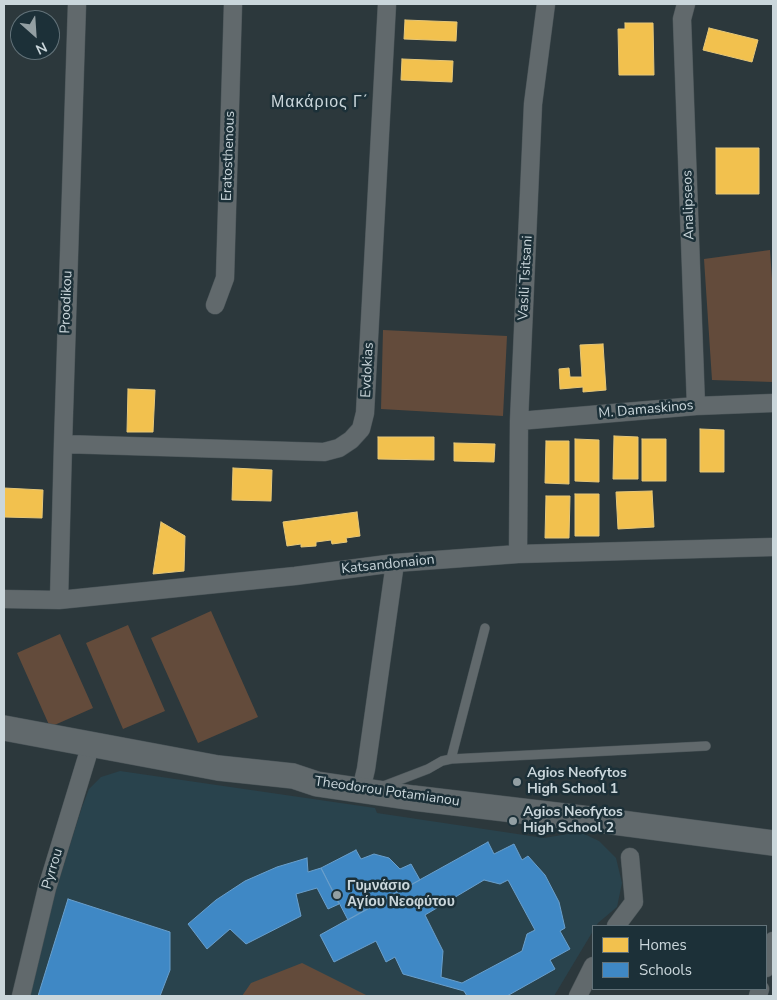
<!DOCTYPE html>
<meta charset="utf-8">
<style>
body{margin:0}
#map{position:relative;width:777px;height:1000px;overflow:hidden;background:#2c383c;font-family:"Nunito Sans",sans-serif}
canvas{display:block}
.frame{position:absolute;inset:0;border:5px solid #cad6db;pointer-events:none}
.legend{position:absolute;left:592px;top:925px;width:175px;height:65px;box-sizing:border-box;background:#1c3038;border:1px solid #627279;margin:0;padding:6px 9px;list-style:none;font-size:15px;color:#cad6db}
.legend li{display:flex;align-items:center;gap:10px;height:25px}
.legend b{width:25px;border:1px solid #627279}
.north{position:absolute;left:10px;top:10px;width:50px;height:50px;box-sizing:border-box;background:#1c3038;border:1px solid #627279;border-radius:50%;rotate:154deg;font-size:14px;font-weight:700;line-height:20px;text-align:center;color:#cad6db}
.north::after{content:'';display:block;margin:auto;width:18px;height:22px;background:#939fa3;clip-path:polygon(50% 0,100% 100%,50% 72%,0 100%)}
</style>
<div id="map">
<canvas width="777" height="1000"></canvas>
<div class="frame"></div>
<ul class="legend">
<li><b style="height:14px;background:#f2c14e"></b>Homes</li>
<li><b style="height:14px;background:#3f88c5"></b>Schools</li>
</ul>
<div class="north">N</div>
</div>
<script>
const c = document.querySelector('canvas').getContext('2d');
c.lineJoin = 'round';
function fillPath(path, color) {
  c.fillStyle = color;
  c.fill(path, 'evenodd');
}
function shape(rows) {
  const path = new Path2D();
  for (const r of rows) {
    path.moveTo(r[0], r[1]);
    for (let i = 2; i < r.length; i += 2) path.lineTo(r[i], r[i + 1]);
  }
  return path;
}
function trace(path, color, width, dash) {
  c.strokeStyle = color;
  c.lineWidth = width;
  c.lineCap = dash ? 'butt' : 'round';
  c.setLineDash(dash || []);
  c.stroke(path);
}
function drawText(font, color, halo, rows, align = 'center') {
  c.font = font + ' "Nunito Sans",sans-serif';
  c.lineWidth = 5;
  c.setLineDash([]);
  c.textBaseline = 'middle';
  c.strokeStyle = halo;
  c.fillStyle = color;
  for (const [text, x, y, turn = 0] of rows) {
    c.save();
    c.translate(x, y);
    c.rotate((+turn || 0) * Math.PI / 180);
    c.textAlign = isNaN(turn) ? turn : align;
    if (halo) c.strokeText(text, 0, 0);
    c.fillText(text, 0, 0);
    c.restore();
  }
}
fillPath(shape([
 [120,771,375,808,377,813,544,838,580,832,599,841,616,858,622,883,617,907,598,923,596,926,593,926,593,931,554,996,28,996,39,943,82,807,89,789,101,777]
]), '#29434d');
fillPath(shape([
 [770,250,773,293,773,382,712,380,704,259],
 [383,330,507,336,503,416,381,409],
 [211,611,258,717,198,743,151,638],
 [128,625,165,711,123,729,86,643],
 [60,634,93,708,50,727,17,653],
 [302,963,368,996,242,996,251,983]
]), '#634b3b');
const homes = shape([
 [405,20,457,22,456,41,404,39,405,20],
 [625,23,653,23,654,75,619,75,618,29,625,29,625,23],
 [709,28,758,40,752,62,703,50,709,28],
 [402,59,453,61,452,82,401,80,402,59],
 [716,148,759,148,759,194,716,194,716,148],
 [603,344,606,390,583,392,583,387,560,389,559,369,569,368,570,377,582,377,580,345,603,344],
 [128,389,155,390,153,432,127,432,128,389],
 [700,429,724,430,724,472,700,472,700,429],
 [614,436,638,437,638,479,613,479,614,436],
 [378,437,434,437,434,460,378,459,378,437],
 [575,439,599,440,599,482,575,481,575,439],
 [642,439,666,439,666,481,642,481,642,439],
 [546,441,569,441,569,484,545,483,546,441],
 [454,443,495,444,494,462,454,461,454,443],
 [233,468,272,470,271,501,232,500,233,468],
 [4,488,43,490,42,518,4,517,4,488],
 [652,491,654,527,618,529,616,492,652,491],
 [575,494,599,494,599,536,575,536,575,494],
 [546,496,570,496,569,538,545,538,546,496],
 [357,512,360,536,346,538,347,542,332,544,331,540,316,542,316,546,301,547,301,544,287,546,283,522,357,512],
 [161,522,185,536,184,571,153,574,161,522]
]);
fillPath(homes, '#f2c14e');
trace(homes, '#e6c778', 1);
const schools = shape([
 [488,842,494,854,514,844,522,860,528,856,545,875,559,902,565,928,560,931,570,949,550,960,555,969,507,996,467,996,464,991,403,974,395,957,386,962,376,941,334,962,320,935,488,842],
 [484,880,500,884,508,880,535,930,527,934,522,951,462,983,441,977,443,951,425,915,484,880],
 [356,850,361,859,374,854,389,858,400,869,411,864,420,880,348,920,321,868,356,850],
 [307,858,308,872,321,868,339,904,328,909,317,888,296,894,301,916,246,944,230,929,207,949,188,924,216,900,245,881,277,867,307,858],
 [68,899,170,932,170,970,160,996,38,996,68,899]
]);
fillPath(schools, '#3f88c5');
trace(schools, '#699fcc', 1);
const service = shape([
 [451,759,485,628],
 [381,787,428,769,442,761,451,759,706,746]
]);
const minor = shape([
 [686,4,682,19,696,406],
 [215,305,225,278,233,4],
 [519,421,696,406,773,403],
 [63,444,324,452,339,448,351,440,361,429,365,413,387,4],
 [518,554,519,421,533,104,546,4],
 [4,599,59,600,295,576,395,563,518,554,773,547],
 [59,600,63,444,77,4],
 [361,790,366,769,395,563],
 [616,926,634,902,630,857],
 [766,968,773,941],
 [21,996,47,888,91,744],
 [578,996,593,966],
 [758,996,760,989]
]);
const secondary = shape([
 [4,728,218,768,293,776,317,784,413,798,598,820,773,843]
]);
trace(service, '#495357', 10);
trace(minor, '#495357', 19);
trace(secondary, '#495357', 26);
trace(service, '#61696c', 9);
trace(minor, '#61696c', 18);
trace(secondary, '#61696c', 25);
for (const [x, y, r, color] of [
 [517,782,5,"#939fa3"],
 [513,821,5,"#939fa3"],
 [337,895,5,"#939fa3"]
]) {
  const dot = new Path2D();
  dot.arc(x, y, r, 0, 2 * Math.PI);
  c.fillStyle = color;
  c.fill(dot);
  trace(dot, '#1c3038', 2);
}
drawText('14px', '#cad6db', '#1c3038', [
 ["Eratosthenous",229,156,-88],
 ["Analipseos",689,205,-92],
 ["Vasili Tsitsani",526,278,-87],
 ["Proodikou",67,302,-88],
 ["Evdokias",368,370,-87],
 ["M. Damaskinos",646,410,-5],
 ["Katsandonaion",388,565,-6],
 ["Theodorou Potamianou",387,792,8],
 ["Pyrrou",53,869,-73]
]);
drawText('bold 14px', '#cad6db', '#1c3038', [
 ["Agios Neofytos",527,774],
 ["High School 1",527,790],
 ["Agios Neofytos",523,813],
 ["High School 2",523,829],
 ["Γυμνάσιο",347,887],
 ["Αγίου Νεοφύτου",347,903]
], 'left');
c.letterSpacing = '1px';
drawText('16px', '#cad6db', '#1c3038', [
 ["Μακάριος Γ΄",320,103]
]);
c.letterSpacing = '0px';
</script>
